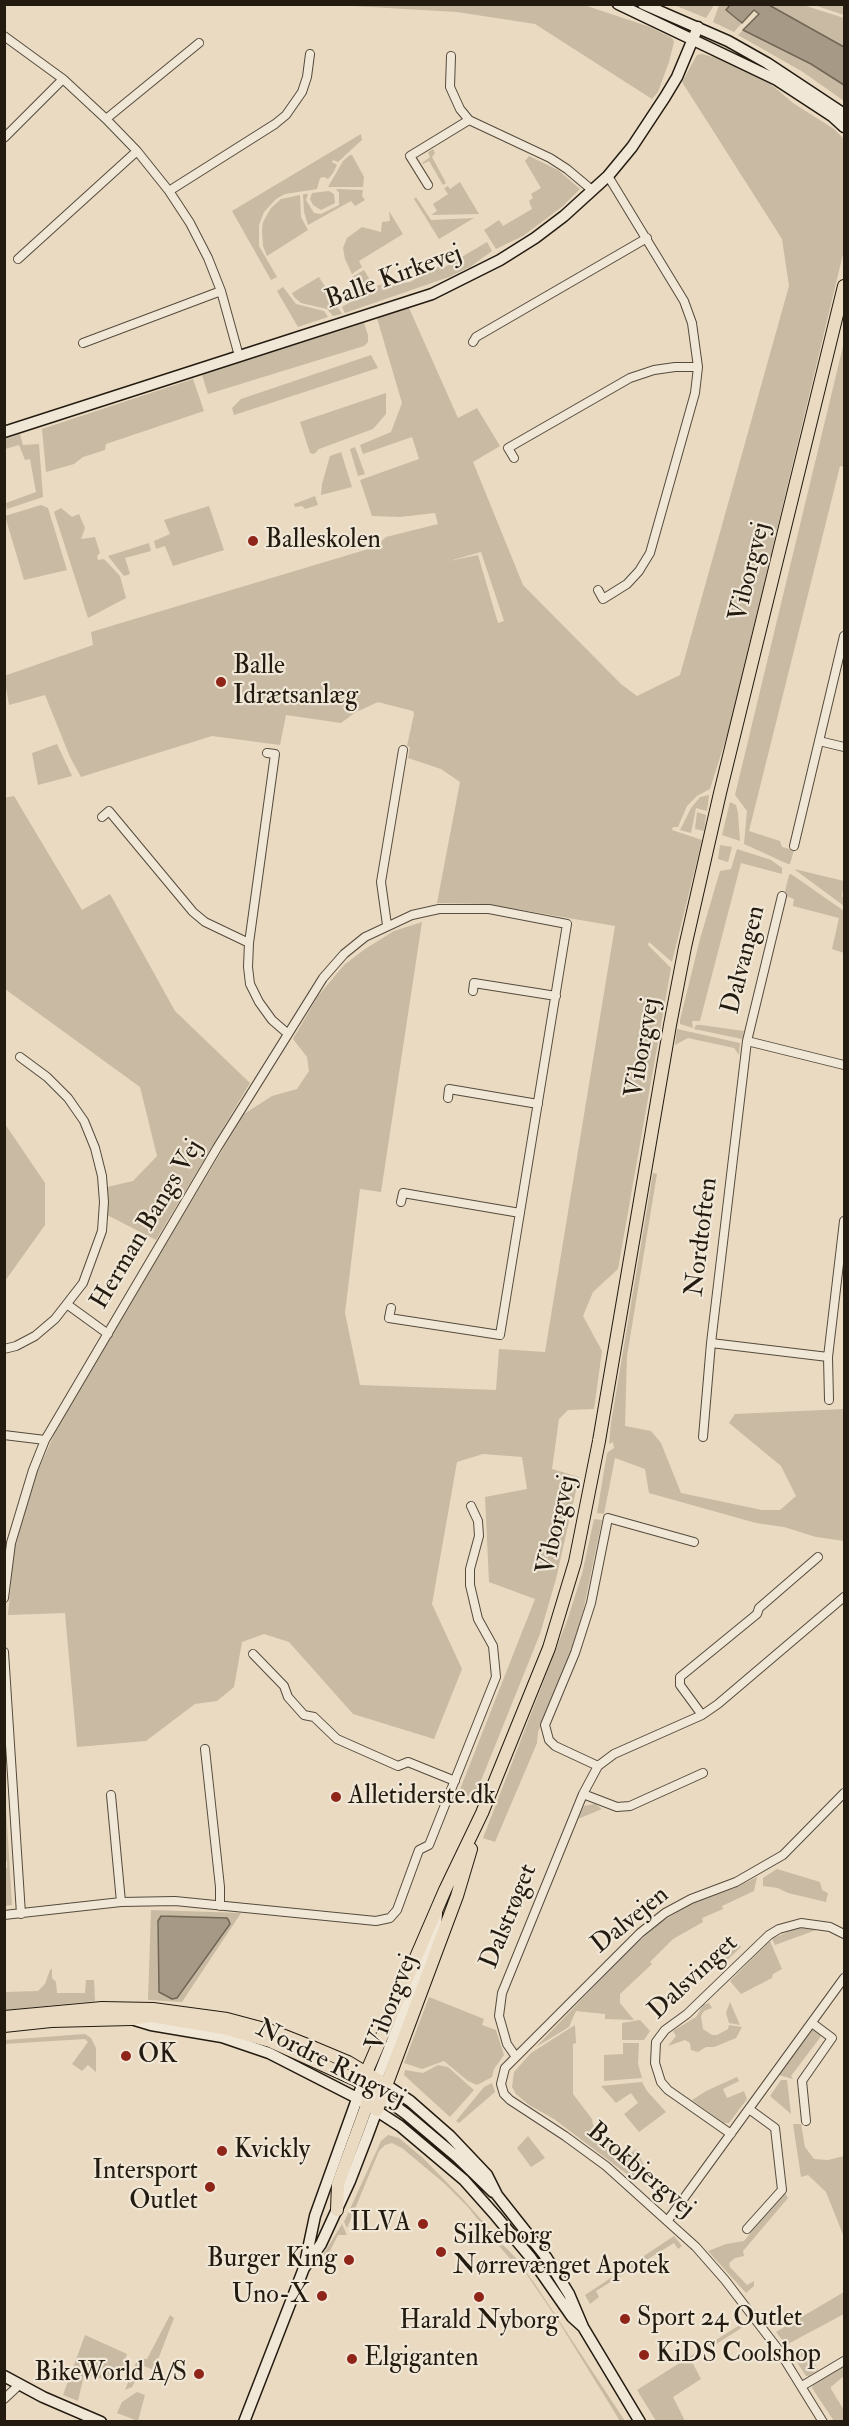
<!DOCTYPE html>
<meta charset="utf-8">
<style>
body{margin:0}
#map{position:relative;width:849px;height:2426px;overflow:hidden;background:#eadac1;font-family:"IM FELL Double Pica",serif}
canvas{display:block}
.frame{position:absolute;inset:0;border:6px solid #231b10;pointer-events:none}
</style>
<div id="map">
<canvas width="849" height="2426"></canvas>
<div class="frame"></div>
</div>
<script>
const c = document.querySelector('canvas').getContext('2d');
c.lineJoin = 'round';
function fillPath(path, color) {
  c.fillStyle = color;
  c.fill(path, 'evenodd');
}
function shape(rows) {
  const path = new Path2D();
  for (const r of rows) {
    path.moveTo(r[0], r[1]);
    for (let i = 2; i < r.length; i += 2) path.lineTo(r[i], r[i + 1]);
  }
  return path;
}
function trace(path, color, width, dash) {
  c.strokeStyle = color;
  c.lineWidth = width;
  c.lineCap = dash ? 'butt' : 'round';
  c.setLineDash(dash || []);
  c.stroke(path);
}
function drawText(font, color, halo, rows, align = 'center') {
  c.font = font + ' "IM FELL Double Pica",serif';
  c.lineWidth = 4.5;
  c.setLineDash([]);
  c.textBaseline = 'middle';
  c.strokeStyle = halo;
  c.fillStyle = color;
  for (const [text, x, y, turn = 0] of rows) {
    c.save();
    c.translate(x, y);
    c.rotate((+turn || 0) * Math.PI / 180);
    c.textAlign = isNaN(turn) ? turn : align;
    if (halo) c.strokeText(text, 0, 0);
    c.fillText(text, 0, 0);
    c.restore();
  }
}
fillPath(shape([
 [336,5,584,5,650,27,672,38,674,42,669,62,658,92,652,99,535,24,457,12],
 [674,5,714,5,706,18],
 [719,5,730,5,726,11,742,23,734,32,713,22],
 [769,5,803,5,844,18,844,47],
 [814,5,839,5,844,7,844,15],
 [743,30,811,64,844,85,844,101,803,72,738,35],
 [702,54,721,59,765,79,793,103,834,129,844,139,844,250,729,729,710,789,697,796,687,806,678,827,673,827,672,830,702,840,672,962,649,942,648,945,671,968,618,1269,593,1292,583,1316,602,1351,594,1409,568,1410,559,1419,552,1469,579,1477,556,1579,540,1634,474,1798,459,1792,535,1599,489,1582,485,1497,527,1489,522,1457,483,1454,457,1462,432,1604,462,1669,434,1739,353,1714,289,1642,264,1634,242,1642,234,1687,217,1701,195,1704,146,1741,77,1747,65,1613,8,1615,15,1540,30,1488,63,1415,244,1114,272,1096,297,1089,309,1071,307,1057,293,1039,318,996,344,965,365,949,394,931,422,922,381,1192,360,1189,345,1313,360,1385,496,1390,499,1349,545,1352,615,926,487,904,437,903,460,782,441,769,408,758,410,747,407,746,414,714,413,711,378,702,356,712,341,723,286,715,280,745,212,736,81,777,70,757,45,695,9,705,4,676,93,645,91,632,375,547,386,537,438,524,435,513,400,517,372,516,360,480,419,459,412,437,363,454,360,445,391,432,402,403,377,318,409,308,458,418,477,408,500,446,473,462,523,585,621,684,637,696,680,675,789,286,782,239,682,82,697,55],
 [481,552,504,621,498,623,478,555,449,561],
 [361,134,362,140,352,149,338,162,333,160,332,162,337,165,333,173,328,179,324,177,320,178,317,189,285,194,276,199,264,212,259,225,259,246,277,277,271,280,232,211],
 [433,149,435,153,432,157,446,183,443,185,429,161,423,164,422,163,430,157,428,152],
 [350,155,352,155,364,177,363,187,328,187,343,161],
 [529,156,558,170,580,189,563,206,523,236,496,249,484,230,499,220,503,226,532,209,529,201,533,198,531,194,541,188,525,161],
 [460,182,479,214,431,215,437,211,433,204,448,194,444,188,448,186,450,189],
 [336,189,363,190,362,196,365,200,355,206,351,201,308,225,304,212,303,194,308,194,306,200,314,213,321,214,339,205,339,193],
 [329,191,334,194,335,203,321,210,313,205,310,199,312,193],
 [300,195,301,217,308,230,267,256,263,246,262,230,263,222,271,208,281,199],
 [416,197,431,220,474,218,439,239,414,199],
 [389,211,403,234,359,261,362,267,352,274,345,259,343,248,347,238,362,227,381,232,382,222,390,221],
 [487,242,492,251,470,267,449,277,345,313,342,307,379,285,410,282,441,265,443,268],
 [364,270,373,285,340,305,336,298,356,285,352,277],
 [319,277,342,314,333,316,327,309,301,303,294,297,292,293],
 [283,287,296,304,324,311,328,317,298,327,277,291],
 [364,323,368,335,368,342,364,346,208,394,202,375],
 [844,342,844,467,840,466,749,831,780,841,782,847,794,850,790,864,788,864,744,844,747,811,735,795],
 [371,355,378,368,234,415,232,408,241,399],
 [193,379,204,411,106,444,105,450,83,457,74,464,46,472,42,429],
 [386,393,386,414,373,429,319,449,314,454,310,453,300,422],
 [20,434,23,445,39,444,43,497,7,509,6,503,36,492,30,459,25,460,19,445,5,449,5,439],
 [355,447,365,474,358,476,350,449],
 [341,452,352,487,321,495,322,484,330,456],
 [315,496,318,505,305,509,302,506,295,507,294,504],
 [41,505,48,508,67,570,24,580,5,516],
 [209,506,224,550,173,566,165,546,156,549,154,541,170,534,164,520],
 [61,508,72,517,79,514,85,528,81,539,95,537,100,553,97,556,98,560,104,559,120,576,126,598,88,618,54,512],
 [149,543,151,551,125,558,130,574,124,576,108,556],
 [57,744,72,776,38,785,32,753],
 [709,795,707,811,696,808,691,833,680,830,691,808,700,797],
 [14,796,82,910,110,894,175,1011,250,1083,156,1240,107,1215,107,1187,133,1181,157,1156,140,1087,5,989,4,798],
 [730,802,736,805,738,813,740,841,722,835],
 [697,812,706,815,704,831,695,829],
 [720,845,732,847,728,862,718,859],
 [737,849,771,860,782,868,782,874,741,863,700,1021,692,1021,693,1028,680,1024,680,1020,700,939,720,871,731,869],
 [794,869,844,881,842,896,844,899,844,906],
 [791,874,844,911,844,953,832,949,839,918,793,906,794,899,784,895,789,875],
 [696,1025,701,1025,744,1031,742,1039,694,1029],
 [677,1029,740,1043,739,1055,734,1048,688,1038,675,1045],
 [5,1124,45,1183,45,1225,5,1281],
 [653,1173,657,1174,627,1356,625,1426,651,1431,661,1443,681,1493,762,1510,780,1510,796,1496,781,1466,729,1423,735,1414,844,1409,844,1541,816,1537,784,1527,756,1523,649,1493,645,1469,615,1458,604,1514,597,1513,607,1453,614,1448,613,1442,609,1444,611,1423],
 [594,1519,602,1520,584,1607,574,1643,538,1732,537,1743,495,1842,483,1838,568,1618,582,1574],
 [5,1790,12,1905,5,1906,5,1868,7,1868,7,1861,4,1861],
 [595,1804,602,1809,578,1819,584,1806],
 [777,1869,820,1882,822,1890,828,1893,826,1902,788,1893,778,1888,763,1886,763,1878],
 [757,1877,754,1891,722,1906,723,1909,702,1918,703,1922,673,1939,650,1962,652,1964,620,1994,620,2003,634,2020,605,2019,605,2014,576,2011,569,2027,536,2047,630,1949,661,1922,693,1903,735,1888],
 [151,1910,241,1913,182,2002,148,2000],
 [811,1926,819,1929,775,1945,772,1939,796,1928],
 [770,1941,782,1969,773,1974,772,1978,741,1994,730,1981],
 [737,1942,741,1947,717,1970,706,1959],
 [52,1969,52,1978,56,1982,57,1993,85,1993,86,1980,94,1980,95,2001,5,2010,5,1992,38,1991,45,1984,50,1970],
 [429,1997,484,2019,482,2025,496,2030,504,2055,494,2069,492,2077,477,2085,468,2081,444,2061,422,2069,404,2063],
 [730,2002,740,2025,729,2023,726,2013],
 [709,2003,712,2008,704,2011,701,2016,703,2029,712,2035,717,2035,728,2029,729,2025,742,2027,736,2038,714,2047,706,2047,698,2052,691,2050,690,2043,685,2040,668,2046,676,2036,673,2031,696,2017,703,2005],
 [640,2020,650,2031,644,2040,622,2040,622,2023],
 [575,2025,576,2043,573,2044,573,2094,592,2119,593,2125,622,2160,636,2149,644,2165,643,2169,632,2178,554,2119,529,2105,516,2094,512,2087,514,2072,531,2053],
 [815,2029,822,2035,791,2076,793,2079,779,2075,812,2030],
 [85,2034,91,2038,96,2048,96,2072,88,2065,82,2071,72,2064,88,2042,85,2039,5,2044,5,2040],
 [623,2043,639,2043,638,2064,642,2078,604,2081,604,2055,623,2054],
 [438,2065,448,2067,474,2090,450,2117,404,2075,405,2070,423,2073],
 [737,2077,739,2081,723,2089,727,2098,744,2091,747,2099,729,2123,724,2123,692,2100,706,2091],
 [781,2080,787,2080,791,2114,770,2096],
 [642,2082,647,2091,666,2112,639,2132,624,2114,638,2103,631,2093,616,2103,601,2086],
 [492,2083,495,2092,459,2123,456,2121,484,2087],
 [793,2124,801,2124,805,2147,814,2159,828,2160,844,2156,844,2237,826,2192,808,2175,801,2177],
 [388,2135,399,2138,423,2158,462,2198,494,2234,493,2239,468,2207,445,2184,402,2148,392,2143,385,2145,379,2151,347,2228,344,2222,381,2141],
 [528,2136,545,2158,531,2167,517,2148],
 [784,2191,788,2198,743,2251,744,2256,735,2258,729,2263,730,2267,747,2285,754,2281,754,2286,746,2293,708,2251,726,2244,744,2241],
 [342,2224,347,2235,338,2235,328,2255,328,2264,326,2265,319,2261],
 [674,2236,682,2246,678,2249,674,2243,596,2291,599,2297,590,2304,585,2295],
 [503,2245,515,2257,535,2284,625,2421,620,2421,557,2319,521,2266,514,2263,499,2246],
 [844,2292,844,2314,786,2345,776,2332],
 [170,2315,174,2318,154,2370,144,2366,132,2387,125,2390,138,2358,147,2359],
 [746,2321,746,2325,691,2360,701,2379,673,2397,685,2421,656,2421,637,2390],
 [85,2335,127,2354,118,2382,84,2375,78,2401,63,2395],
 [800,2347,809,2354,818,2370,809,2376,806,2376,791,2353],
 [843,2366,844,2376,831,2387,831,2389,844,2410,844,2421,834,2421,812,2388,813,2385],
 [137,2392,145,2395,138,2421,117,2413,122,2402]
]), '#c8baa3');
const water = shape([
 [730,5,769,5,844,47,844,85,811,64,743,30,759,14,754,10,742,23,726,10,730,5],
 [161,1916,227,1918,229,1921,230,1924,177,1998,172,1999,159,1992,158,1921,161,1916]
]);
fillPath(water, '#a69985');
trace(water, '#726756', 1.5);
const street = shape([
 [4,36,63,79,106,119,137,151,169,191,190,223,208,258,221,291,239,356],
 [451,56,450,87,460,109,469,120,550,158,567,169,592,190],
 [106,119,199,43],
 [4,138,63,79],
 [428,185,410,156,469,120],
 [169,191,275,124,286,115,302,92,307,77,310,54],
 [18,259,137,151],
 [473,342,476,337,647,238],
 [83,343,221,291],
 [514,458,508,448,630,378,654,370,675,367,698,367],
 [598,590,603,599,627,584,639,571,650,553,695,393,698,367,692,323,684,301,608,176],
 [819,741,844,747],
 [267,753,275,754,249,943,248,967,250,984,259,1002,272,1020,287,1033],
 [102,817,109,811,193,912,205,922,249,943],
 [794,846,844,636],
 [387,925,381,882,403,750],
 [473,991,474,983,556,996],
 [747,1041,844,1065],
 [448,1098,449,1089,538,1104],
 [401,1202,403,1193,520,1213],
 [68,1305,108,1334],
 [711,1343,828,1357],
 [4,1349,16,1346,35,1336,55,1319,83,1283,102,1231,104,1202,102,1176,95,1148,84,1121,68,1098,47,1077,20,1057],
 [829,1400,828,1357,844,1221],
 [4,1435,45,1440],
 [703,1437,711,1343,747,1041,782,896],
 [4,1598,11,1543,33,1470,45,1440,217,1148,323,978,344,954,365,937,412,915,439,909,489,909,567,924,500,1335,389,1318,391,1308],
 [4,1652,21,1914],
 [253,1654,284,1686,288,1697,304,1715,314,1717,337,1739,398,1766,408,1762,455,1781],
 [702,1715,680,1685,680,1677,757,1614,759,1608,818,1557],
 [205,1749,220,1887,220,1906],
 [598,1766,555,1746,549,1740,545,1725,575,1653,591,1603,608,1518,694,1542],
 [583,1794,617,1807,630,1806,703,1773],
 [111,1795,121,1902],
 [4,1915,121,1902,175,1901,376,1921,390,1918,397,1910,419,1850,429,1845,496,1677,493,1646,478,1619,470,1585,470,1569,479,1536,478,1521,471,1506],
 [516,2057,507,2044,499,2016,502,1993,583,1794,598,1766,614,1754,702,1715,718,1704,844,1597],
 [806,2121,802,2081,832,2038,812,2023],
 [731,2134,668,2090,661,2082,655,2063,656,2042,665,2030,687,2014,769,1935,779,1929,801,1923,830,1927,844,1934],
 [668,2220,844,1978],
 [747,2229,782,2190,775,2128,749,2109],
 [802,2386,844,2361],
 [4,2399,19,2385],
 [823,2422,778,2349,725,2280,696,2247,606,2166,565,2136,510,2100,504,2094,501,2084,505,2068,640,1933,665,1913,691,1899,736,1882,783,1855,844,1793]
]);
const secondary = shape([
 [618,4,777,80,832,116,844,127],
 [643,4,728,41,767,63,844,114],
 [4,432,432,294,500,260,535,238,564,216,608,176,632,147,665,97,677,77,698,27],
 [131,2019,151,2025,222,2037,269,2053,357,2098,400,2126,464,2180,496,2216,531,2258,572,2317,583,2327],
 [386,2085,410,2101,450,2136,487,2175,497,2195,546,2257,569,2294,583,2327,640,2422],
 [375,2097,391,2103,406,2114,457,2157,493,2192],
 [304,2268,321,2244,350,2181,367,2137,377,2110,377,2079,428,1950,436,1926,437,1913],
 [4,2376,43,2397,101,2422],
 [244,2422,304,2268,315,2216,365,2077]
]);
const primary = shape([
 [4,2017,102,2008,153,2009,227,2019,272,2031,305,2044,348,2062,386,2085],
 [4,2026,51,2021,131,2019,151,2016,223,2028,270,2041,374,2088],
 [377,2110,457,1896,471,1849],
 [337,2210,338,2184,367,2105,369,2083,366,2073,445,1890,482,1813,549,1648,575,1562,599,1441,670,1025,685,947,720,793,844,286]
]);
trace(street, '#554b3c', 10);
trace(secondary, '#231b10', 13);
trace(primary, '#231b10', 14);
trace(street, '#f1e7d7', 8);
trace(secondary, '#f1e7d7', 10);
trace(primary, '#eadac1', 12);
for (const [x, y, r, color] of [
 [253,541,6,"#8f2418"],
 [221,682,6,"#8f2418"],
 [336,1797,6,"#8f2418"],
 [126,2056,6,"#8f2418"],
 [222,2151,6,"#8f2418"],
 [210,2187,6,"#8f2418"],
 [423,2224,6,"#8f2418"],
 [441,2252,6,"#8f2418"],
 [349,2260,6,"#8f2418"],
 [322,2296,6,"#8f2418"],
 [479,2297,6,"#8f2418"],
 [625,2319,6,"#8f2418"],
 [644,2355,6,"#8f2418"],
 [352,2359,6,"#8f2418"],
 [199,2374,6,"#8f2418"]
]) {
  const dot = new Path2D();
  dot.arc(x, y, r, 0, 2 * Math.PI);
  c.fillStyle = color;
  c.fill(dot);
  trace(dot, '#f1e7d7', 2);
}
drawText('26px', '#231b10', '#f1e7d7', [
 ["Balle Kirkevej",394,278,-20],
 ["Viborgvej",751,572,-76],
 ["Dalvangen",745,960,-76],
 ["Viborgvej",644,1048,-80],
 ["Herman Bangs Vej",148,1225,-59],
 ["Nordtoften",703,1237,-83],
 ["Viborgvej",558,1525,-77],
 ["Dalstrøget",510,1917,-68],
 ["Dalvejen",631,1921,-39],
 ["Dalsvinget",694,1978,-43],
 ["Viborgvej",393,2003,-69],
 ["Nordre Ringvej",330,2065,27],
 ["Brokbjergvej",640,2171,40]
]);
drawText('26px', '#231b10', '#f1e7d7', [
 ["Balleskolen",265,541],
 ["Balle",233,667],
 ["Idrætsanlæg",233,697],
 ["Alletiderste.dk",348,1797],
 ["OK",138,2056],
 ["Kvickly",234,2151],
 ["Intersport",198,2172,"right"],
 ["Outlet",198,2202,"right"],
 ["ILVA",411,2224,"right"],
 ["Silkeborg",453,2237],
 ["Nørrevænget Apotek",453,2267],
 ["Burger King",337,2260,"right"],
 ["Uno-X",310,2296,"right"],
 ["Sport 24 Outlet",637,2319],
 ["Harald Nyborg",479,2322,"center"],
 ["KiDS Coolshop",656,2355],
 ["Elgiganten",364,2359],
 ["BikeWorld A/S",187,2374,"right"]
], 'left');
</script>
